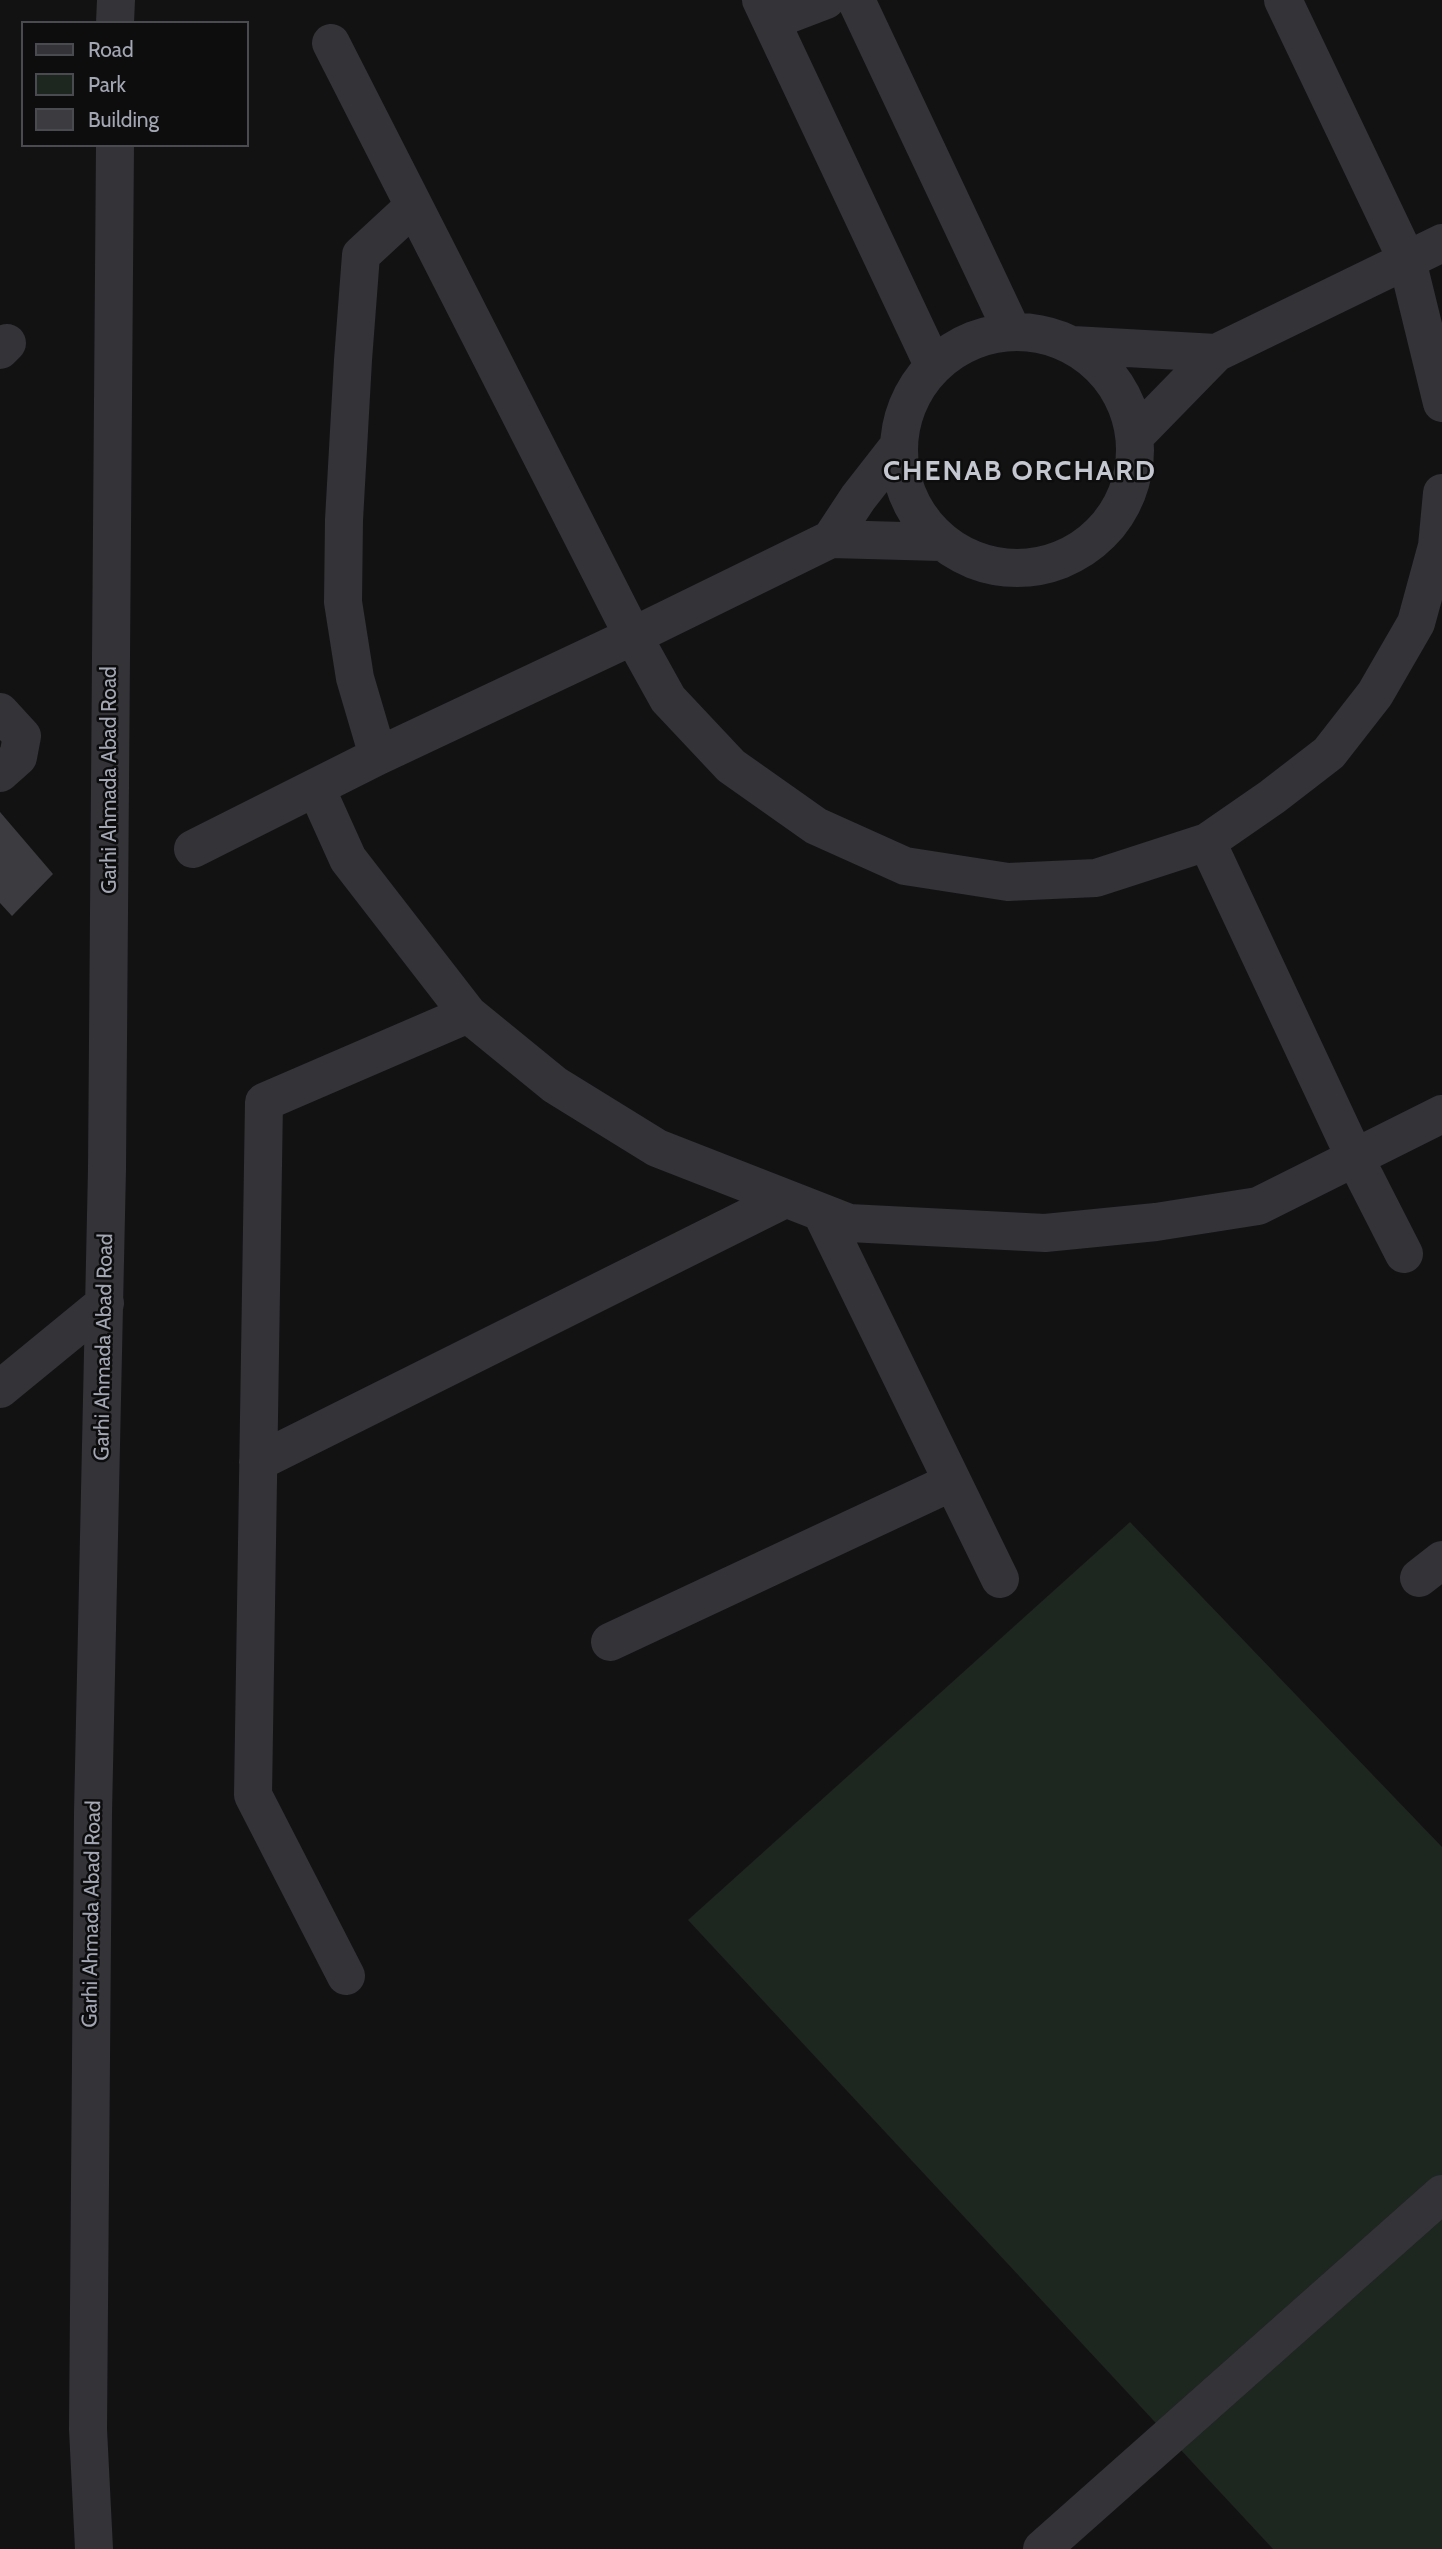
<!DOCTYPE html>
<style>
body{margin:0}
#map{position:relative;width:1442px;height:2549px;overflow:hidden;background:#121213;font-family:Cabin,sans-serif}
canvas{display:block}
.legend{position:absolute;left:21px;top:21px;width:228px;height:126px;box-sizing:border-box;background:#0d0d0e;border:2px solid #494b50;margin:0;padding:9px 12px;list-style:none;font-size:21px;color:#a3a7b4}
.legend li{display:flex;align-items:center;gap:14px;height:35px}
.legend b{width:35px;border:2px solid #494b50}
</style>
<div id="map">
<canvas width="1442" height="2549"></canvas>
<ul class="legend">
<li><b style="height:9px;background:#333338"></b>Road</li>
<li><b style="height:19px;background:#1e2620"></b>Park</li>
<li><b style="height:19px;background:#3c3c40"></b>Building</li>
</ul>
</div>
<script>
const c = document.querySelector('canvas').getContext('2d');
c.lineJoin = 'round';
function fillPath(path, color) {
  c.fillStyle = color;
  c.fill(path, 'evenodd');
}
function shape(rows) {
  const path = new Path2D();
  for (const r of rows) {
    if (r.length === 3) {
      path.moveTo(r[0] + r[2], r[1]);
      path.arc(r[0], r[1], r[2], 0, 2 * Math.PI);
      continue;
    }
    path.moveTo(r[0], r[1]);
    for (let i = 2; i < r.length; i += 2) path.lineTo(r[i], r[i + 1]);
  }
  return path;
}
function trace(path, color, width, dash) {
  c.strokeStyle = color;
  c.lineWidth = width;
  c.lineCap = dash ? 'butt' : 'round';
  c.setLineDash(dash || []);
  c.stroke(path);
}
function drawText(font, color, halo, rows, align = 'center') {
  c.font = font + ' Cabin,sans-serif';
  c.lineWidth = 5;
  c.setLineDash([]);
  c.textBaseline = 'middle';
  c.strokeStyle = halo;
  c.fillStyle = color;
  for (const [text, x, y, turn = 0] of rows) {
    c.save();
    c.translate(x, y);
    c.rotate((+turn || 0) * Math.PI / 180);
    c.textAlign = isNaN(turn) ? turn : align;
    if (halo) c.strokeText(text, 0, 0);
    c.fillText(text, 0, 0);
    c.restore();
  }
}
fillPath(shape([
 [1130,1522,1442,1847,1442,2549,1273,2549,688,1920]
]), '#1e2620');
fillPath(shape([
 [0,812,53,874,12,916,0,903]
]), '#3c3c40');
trace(shape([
 [761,0,933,365],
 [856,0,1012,331],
 [1283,0,1407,260,1442,403],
 [771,21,826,0],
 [115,23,116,0],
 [331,43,633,636,668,699,731,766,816,826,905,866,1008,882,1096,878,1207,842,1272,797,1329,753,1375,694,1416,623,1437,546,1442,493],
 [1017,450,118],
 [1073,345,1216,353],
 [0,350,7,343],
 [1136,435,1216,353,1442,243],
 [831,539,858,498,897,448],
 [0,712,22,736,18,757,0,773],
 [378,756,355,678,343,602,344,520,353,360,361,255,414,206],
 [316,788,348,859,468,1014,555,1085,657,1148,849,1223,1045,1233,1156,1222,1258,1206,1442,1114],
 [1207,842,1355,1158,1404,1254],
 [193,849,378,756,633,636,831,539,941,542],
 [821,1212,1000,1579],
 [0,1389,105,1303],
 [258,1462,785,1199],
 [1419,1578,1442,1560],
 [610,1642,952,1482],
 [346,1976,253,1795,264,1102,468,1014],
 [94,2549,88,2429,93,1813,107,1169,115,145],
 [1042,2549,1442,2194]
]), '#333338', 38);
drawText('21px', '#a3a7b4', '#0d0d0e', [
 ["Garhi Ahmada Abad Road",110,780,-90],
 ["Garhi Ahmada Abad Road",104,1347,-89],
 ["Garhi Ahmada Abad Road",92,1914,-89]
]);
c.letterSpacing = '2px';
drawText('bold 28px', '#c4c6d0', '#0d0d0e', [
 ["CHENAB ORCHARD",1020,472]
]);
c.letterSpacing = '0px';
</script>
